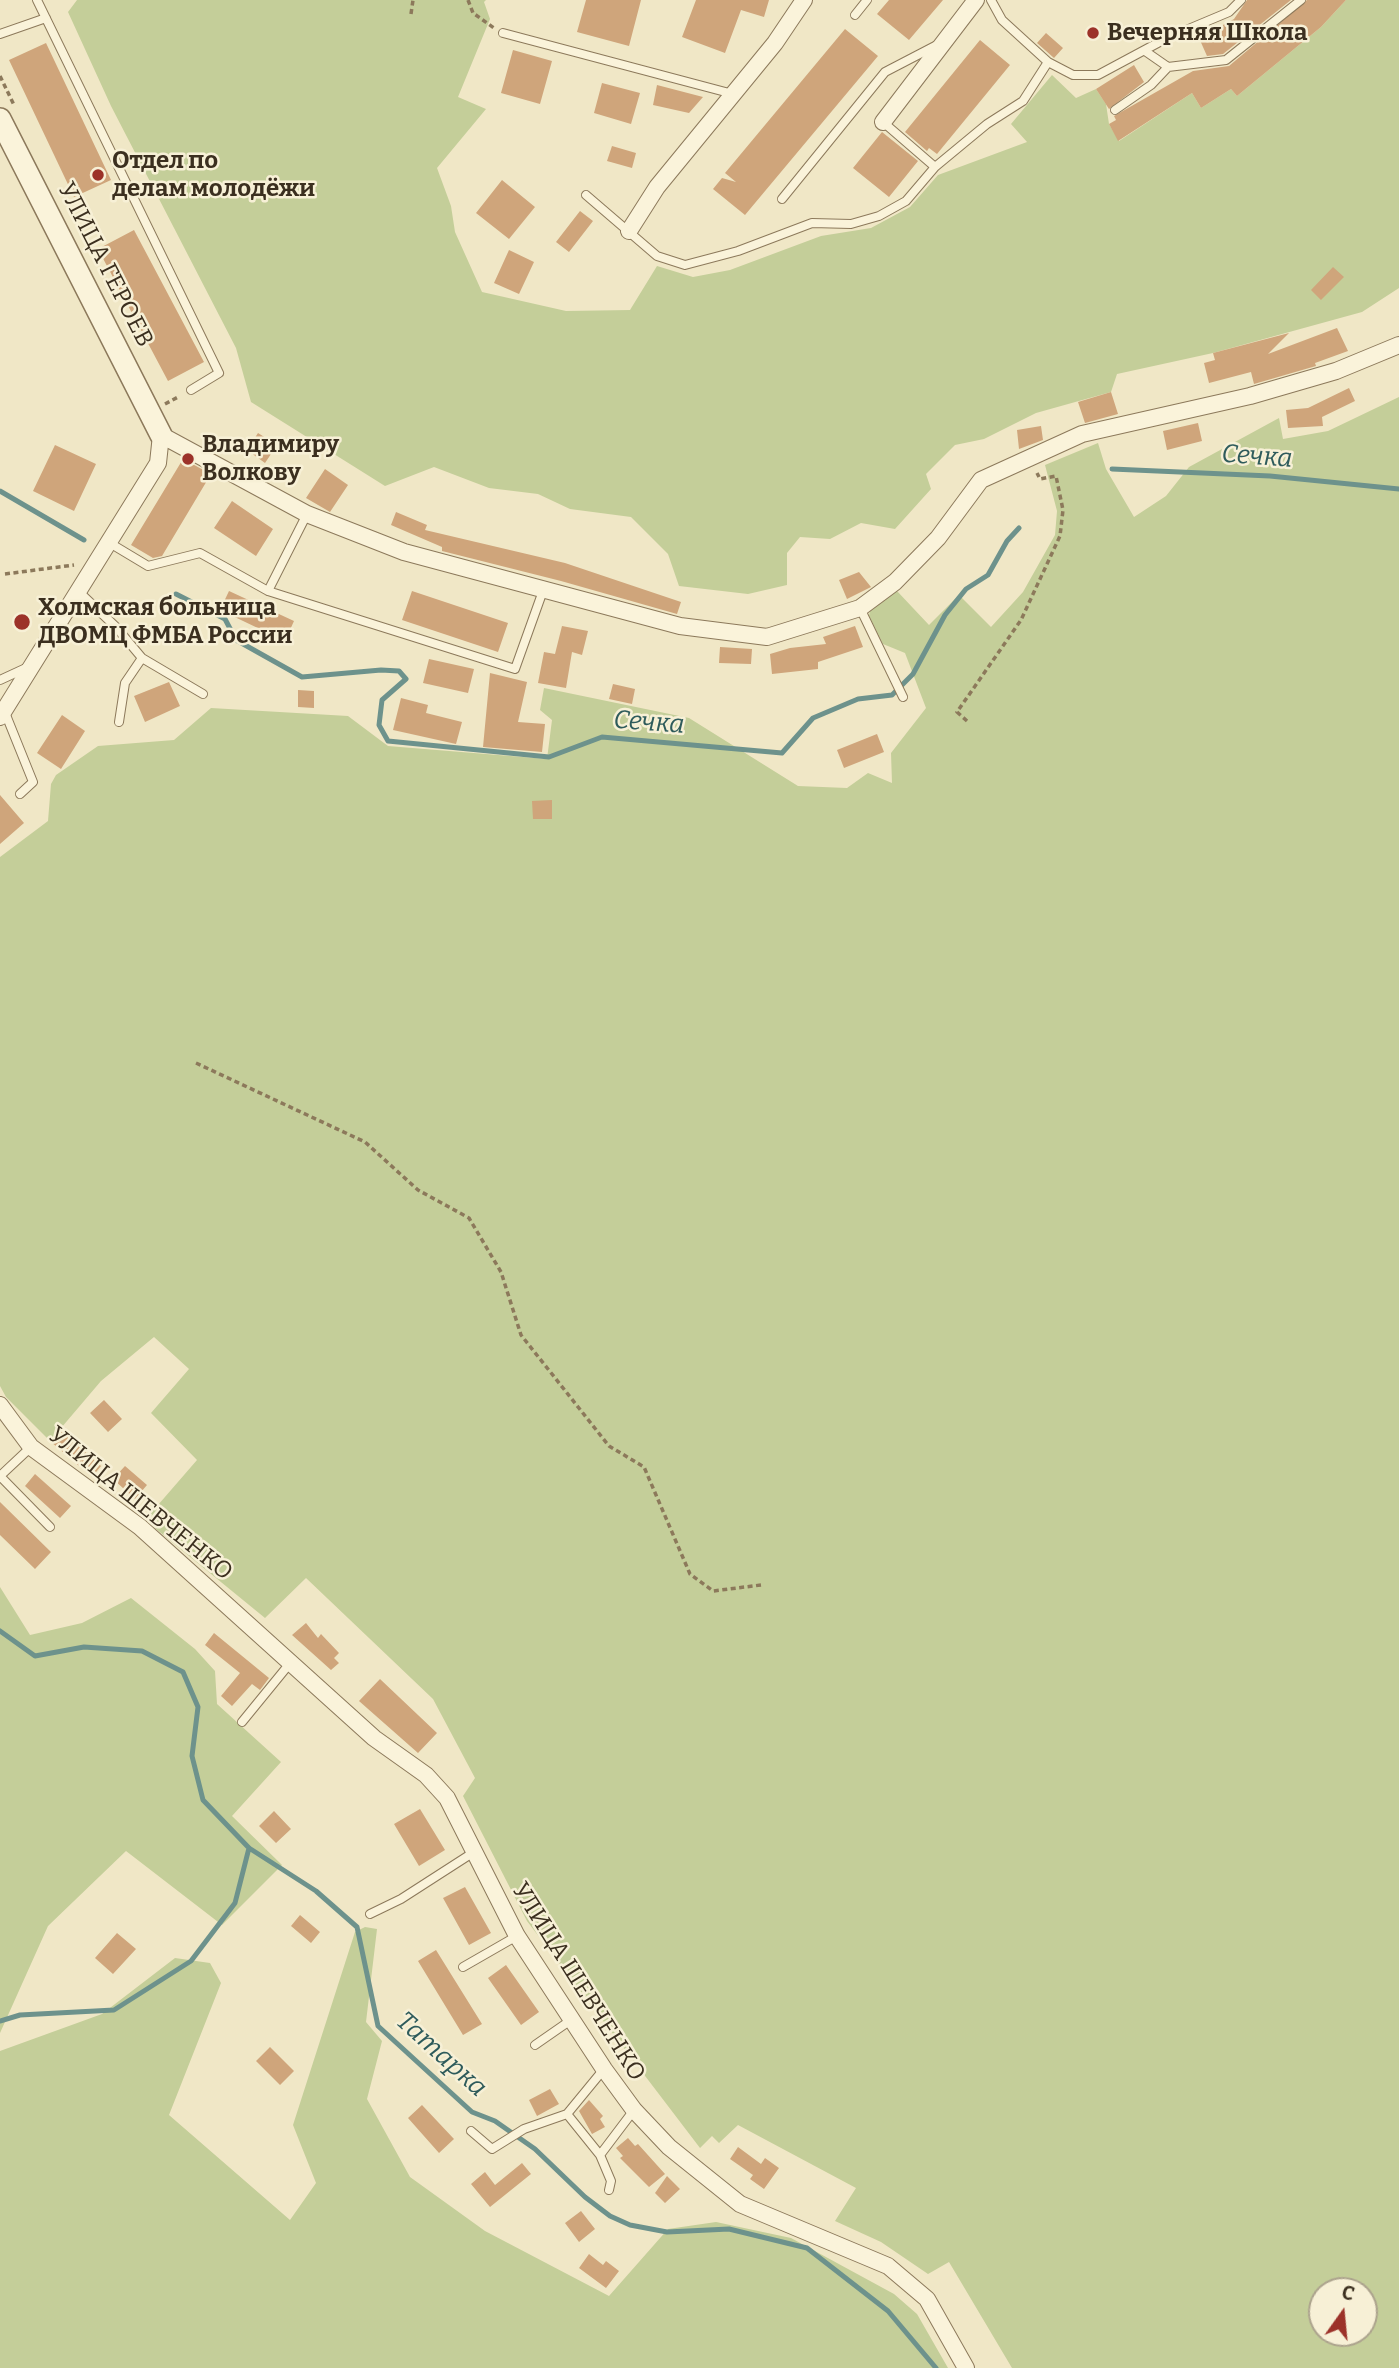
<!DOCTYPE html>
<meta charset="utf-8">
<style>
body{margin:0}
#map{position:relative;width:1399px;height:2368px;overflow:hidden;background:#f0e7c6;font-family:Bitter,serif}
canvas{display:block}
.north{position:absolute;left:1308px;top:2277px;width:70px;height:70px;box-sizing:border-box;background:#f7f0d6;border:2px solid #aca38d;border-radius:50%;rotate:15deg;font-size:19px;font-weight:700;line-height:28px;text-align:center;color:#3b2f1f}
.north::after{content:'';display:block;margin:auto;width:24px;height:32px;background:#9c3229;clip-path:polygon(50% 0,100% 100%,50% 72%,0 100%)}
</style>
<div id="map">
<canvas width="1399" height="2368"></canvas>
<div class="north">С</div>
</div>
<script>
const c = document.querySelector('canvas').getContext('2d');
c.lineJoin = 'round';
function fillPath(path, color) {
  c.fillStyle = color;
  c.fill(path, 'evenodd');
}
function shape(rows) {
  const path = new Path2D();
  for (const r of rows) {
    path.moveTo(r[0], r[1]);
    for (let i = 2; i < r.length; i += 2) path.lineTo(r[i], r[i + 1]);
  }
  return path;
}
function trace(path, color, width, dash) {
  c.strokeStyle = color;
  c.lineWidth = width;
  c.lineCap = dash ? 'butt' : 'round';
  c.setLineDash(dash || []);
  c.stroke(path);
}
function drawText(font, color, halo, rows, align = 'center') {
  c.font = font + ' Bitter,serif';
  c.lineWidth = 5;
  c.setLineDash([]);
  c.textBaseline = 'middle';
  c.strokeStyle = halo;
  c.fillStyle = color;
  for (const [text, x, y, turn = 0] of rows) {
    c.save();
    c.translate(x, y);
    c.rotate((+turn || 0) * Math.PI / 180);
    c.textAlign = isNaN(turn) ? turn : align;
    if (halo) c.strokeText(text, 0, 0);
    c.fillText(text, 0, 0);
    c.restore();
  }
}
fillPath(shape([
 [77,0,486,0,484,2,490,19,458,97,486,109,437,168,451,206,455,232,482,292,566,311,630,310,657,266,693,277,730,270,821,236,871,228,910,207,938,175,1027,142,1011,124,1052,75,1076,98,1096,89,1106,104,1109,124,1119,141,1192,93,1201,108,1231,89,1237,96,1321,27,1346,0,1399,0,1399,288,1362,312,1213,353,1117,374,1111,392,1036,413,984,439,955,445,926,474,931,489,895,529,861,523,830,539,800,537,787,553,787,585,748,594,679,586,668,554,631,517,570,509,538,494,489,488,434,467,385,486,251,402,236,348,111,106,68,12],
 [1399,397,1399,2368,1012,2368,949,2262,928,2274,881,2242,835,2221,856,2188,738,2125,719,2143,712,2136,700,2148,527,1921,463,1796,475,1778,433,1699,306,1578,265,1618,145,1520,197,1460,151,1413,189,1369,154,1337,101,1381,50,1441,6,1397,0,1386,0,857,48,821,51,784,56,775,98,746,174,740,211,708,348,716,388,746,547,759,552,720,540,710,544,688,689,718,798,786,847,788,868,773,892,783,891,753,926,708,905,653,883,644,869,616,870,610,897,591,929,625,959,595,991,627,1023,592,1055,535,1057,511,1045,465,1098,443,1106,469,1134,517,1166,496,1189,467,1279,418,1283,439,1328,431],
 [1322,2291,1364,2291,1364,2333,1322,2333],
 [0,1587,30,1635,82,1623,131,1598,195,1649,215,1671,217,1704,281,1762,232,1816,282,1865,222,1925,126,1851,48,1926,0,2033],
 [365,1927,377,1929,366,2022,382,2041,367,2099,410,2177,485,2231,609,2296,668,2229,716,2222,791,2238,894,2294,917,2314,948,2368,0,2368,0,2051,102,2014,175,1958,210,1963,221,1983,169,2115,290,2220,316,2183,293,2125,355,1932]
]), '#c4ce99');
trace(shape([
 [1112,469,1270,476,1399,489],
 [0,491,84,540],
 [176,594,225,619,236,640,302,677,381,670,399,671,406,679,382,700,379,725,388,741,549,757,602,737,782,753,813,718,858,699,892,695,913,674,945,615,966,589,988,575,1007,541,1019,528],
 [0,1631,35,1656,84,1647,142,1651,183,1672,198,1707,192,1756,203,1800,249,1848,316,1891,357,1927,378,2026,472,2112,495,2121,535,2149,585,2197,610,2216,630,2225,667,2232,729,2229,807,2248,888,2311,936,2368],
 [0,2021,20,2015,114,2010,191,1961,235,1903,249,1848]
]), '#6d928c', 5);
fillPath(shape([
 [586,0,641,0,629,46,577,32],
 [696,0,769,0,764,17,741,10,725,53,682,37],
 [889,0,943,0,909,40,877,14],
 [1247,0,1291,0,1223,54,1207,56,1199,38,1234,19],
 [1307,0,1346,0,1321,27,1237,96,1231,89,1201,108,1192,93,1118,141,1109,124,1116,120,1114,116,1193,71,1229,66],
 [845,29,878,56,745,215,713,189,722,178,736,182,725,173],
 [1046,33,1063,48,1054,58,1037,43],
 [980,40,1010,65,937,154,929,148,927,151,905,132],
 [46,43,111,180,74,197,9,60],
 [513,50,552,61,540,104,501,93],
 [1134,65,1144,82,1109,109,1096,89],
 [602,83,640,93,631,124,594,113],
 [657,85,703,97,689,113,653,105],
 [882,132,918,161,889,197,853,168],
 [612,146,636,153,632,168,607,161],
 [502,180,535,207,509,239,476,213],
 [580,211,593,221,569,252,556,242],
 [134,230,204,362,168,381,98,249],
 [509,250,534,262,519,294,494,283],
 [1333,267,1344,277,1321,300,1311,290],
 [1337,328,1348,351,1315,363,1316,366,1254,384,1251,372,1209,383,1204,363,1215,360,1213,353,1289,333,1268,354],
 [1349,388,1355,401,1322,417,1323,426,1288,428,1286,410,1308,408],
 [1111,392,1118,414,1085,423,1078,402],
 [1198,423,1202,441,1167,450,1163,431],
 [1041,426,1043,440,1019,449,1017,430],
 [258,433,277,445,265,463,247,450],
 [55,445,96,464,74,511,33,491],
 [183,459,211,474,162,556,153,558,131,545],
 [325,469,348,485,330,512,306,498],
 [232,501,273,529,256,556,214,528],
 [396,512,427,525,425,530,565,563,681,602,677,614,561,581,442,551,442,547,391,525],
 [859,572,871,587,847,599,839,580],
 [229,591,294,621,285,641,220,610],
 [412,591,508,623,498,652,402,620],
 [562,626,588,631,582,655,572,652,566,688,538,683,544,652,555,654],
 [855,626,863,647,818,662,818,669,772,674,770,654,790,648,826,644,823,637],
 [720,647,752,649,751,664,719,663],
 [429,659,474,669,468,693,423,683],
 [490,673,527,682,518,722,545,724,542,752,483,747],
 [169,682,180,706,145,722,134,696],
 [613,684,635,689,632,704,609,699],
 [298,690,314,691,314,708,298,707],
 [401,698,428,705,426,713,462,722,456,744,393,730],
 [62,715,85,731,61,769,37,753],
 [877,734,884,752,844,768,837,750],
 [0,795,24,823,0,844],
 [552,800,552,819,533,819,532,801],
 [104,1400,122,1419,108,1432,90,1413],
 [60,1430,101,1466,92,1477,50,1441],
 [125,1466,147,1485,135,1499,113,1479],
 [35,1474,71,1506,60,1518,25,1486],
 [0,1502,51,1552,35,1569,0,1535],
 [306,1623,318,1638,321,1634,339,1653,334,1658,339,1663,331,1670,292,1635],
 [214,1633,269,1678,260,1690,252,1684,232,1706,221,1696,240,1673,205,1645],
 [380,1679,437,1733,418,1753,359,1701],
 [420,1809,445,1850,419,1866,394,1824],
 [274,1811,291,1829,276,1843,259,1826],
 [465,1887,491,1933,469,1945,443,1898],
 [300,1915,320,1932,311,1943,291,1926],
 [117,1933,136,1949,113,1974,95,1958],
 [436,1950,482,2024,463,2035,418,1961],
 [506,1965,539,2012,521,2025,488,1978],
 [270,2047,294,2071,280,2085,256,2061],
 [550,2089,559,2104,537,2116,529,2100],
 [589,2100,603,2116,600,2119,605,2127,592,2134,579,2111],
 [422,2105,454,2139,439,2153,408,2118],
 [628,2138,635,2146,638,2144,665,2174,649,2187,620,2158,623,2156,616,2148],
 [738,2147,761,2164,765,2158,779,2168,764,2189,750,2179,753,2175,730,2159],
 [522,2163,531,2174,490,2207,471,2184,485,2172,495,2185],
 [667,2176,680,2189,665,2203,655,2193],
 [581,2211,595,2229,579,2242,565,2223],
 [589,2254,603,2265,606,2261,619,2271,606,2288,579,2268]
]), '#cfa57b');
const service = shape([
 [37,0,219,373,191,390],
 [991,0,1002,20,1048,62,1073,75,1098,75,1167,38,1229,12,1241,0],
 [855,15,867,0],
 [503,33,733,94],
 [0,34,46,18],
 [1145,51,1168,67,1226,60,1301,0],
 [1115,110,1151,85,1168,67],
 [935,167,987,124,1023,101,1048,62],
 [586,195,657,256,685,265,738,251,812,223,851,224,879,216,906,201,935,167,883,122],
 [782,199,885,72,935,46],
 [108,542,148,566,200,553,268,591,515,669,544,588],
 [78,591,116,627,142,658,203,694],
 [268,591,307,514],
 [860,608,903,697],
 [0,680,26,668],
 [4,710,33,782,20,794],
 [119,722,125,683,142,658],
 [0,1476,50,1527],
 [0,1476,31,1447],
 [242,1722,291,1662],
 [370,1914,401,1899,474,1852],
 [463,1967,517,1936],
 [535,2045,571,2020],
 [567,2114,600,2155,611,2181,609,2190],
 [471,2131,492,2149,524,2129,567,2114,604,2069],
 [600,2155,634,2110]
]);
const minor = shape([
 [883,122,976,0],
 [629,231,657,187,775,43,804,0],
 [0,717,158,463,161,435,307,514,404,552,680,626,767,637,860,608,895,582,938,538,981,480,1082,434,1250,396,1336,371,1399,345],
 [0,1405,31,1447,140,1527,374,1738,426,1775,447,1798,517,1936,604,2069,634,2110,669,2147,740,2204,888,2266,927,2299,966,2368]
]);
const tertiary = shape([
 [0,119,161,435]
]);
trace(service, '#8c795b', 10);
trace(minor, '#8c795b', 18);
trace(tertiary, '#8c795b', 24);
trace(shape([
 [468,0,473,13,494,28],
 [411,14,413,0],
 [0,76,14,105],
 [165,404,180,396],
 [5,574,74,565],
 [967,721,957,712,1021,620,1060,536,1063,510,1056,476,1040,479,1037,473],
 [196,1063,365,1142,418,1190,469,1218,501,1272,521,1335,609,1446,644,1467,690,1574,713,1591,761,1585]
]), '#8c795b', 3.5, [5, 3.5]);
trace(service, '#faf3da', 8);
trace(minor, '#faf3da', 16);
trace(tertiary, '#faf3da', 21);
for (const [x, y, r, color] of [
 [1093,33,7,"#9c3229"],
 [98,175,7,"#9c3229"],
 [188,459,7,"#9c3229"],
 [22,622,9,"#9c3229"]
]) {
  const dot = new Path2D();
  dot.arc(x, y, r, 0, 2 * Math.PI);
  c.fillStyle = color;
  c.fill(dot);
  trace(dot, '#f7f0d6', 2.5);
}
drawText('bold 24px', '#3b2f1f', '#f7f0d6', [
 ["Вечерняя Школа",1107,33],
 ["Отдел по",112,161],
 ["делам молодёжи",112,189],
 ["Владимиру",202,445],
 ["Волкову",202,473],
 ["Холмская больница",38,608],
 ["ДВОМЦ ФМБА России",38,636]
], 'left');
drawText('24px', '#3b2f1f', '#f7f0d6', [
 ["УЛИЦА ГЕРОЕВ",105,265,63],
 ["УЛИЦА ШЕВЧЕНКО",140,1504,39],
 ["УЛИЦА ШЕВЧЕНКО",578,1982,58]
]);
drawText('italic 26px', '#2e5b5b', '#f7f0d6', [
 ["Сечка",1257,457,4],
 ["Сечка",649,723,4],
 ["Татарка",441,2055,42]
]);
</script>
